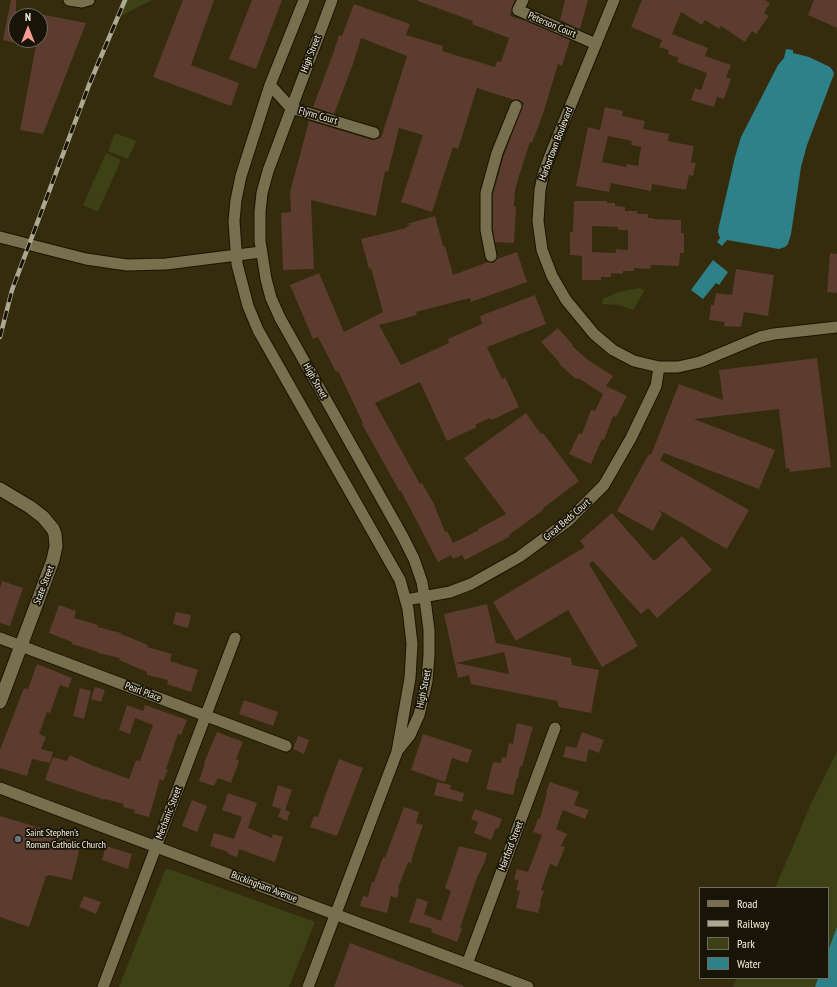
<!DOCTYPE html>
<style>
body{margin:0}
#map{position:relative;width:837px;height:987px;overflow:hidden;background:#342c0c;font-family:"PT Sans Narrow",sans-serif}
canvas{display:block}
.legend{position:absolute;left:699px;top:887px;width:130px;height:92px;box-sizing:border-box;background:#181407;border:1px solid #706c5d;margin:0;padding:5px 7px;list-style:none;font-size:12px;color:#f4efdd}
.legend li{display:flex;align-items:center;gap:8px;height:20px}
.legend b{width:20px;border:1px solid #706c5d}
.north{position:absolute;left:8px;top:8px;width:40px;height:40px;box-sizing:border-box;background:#181407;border:1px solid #706c5d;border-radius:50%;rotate:0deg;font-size:11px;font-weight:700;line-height:16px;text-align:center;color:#f4efdd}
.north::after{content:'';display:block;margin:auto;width:14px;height:18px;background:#f59c95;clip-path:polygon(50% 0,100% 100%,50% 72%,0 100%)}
</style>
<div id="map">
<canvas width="837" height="987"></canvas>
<ul class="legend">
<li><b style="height:5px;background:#786f4e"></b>Road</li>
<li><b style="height:5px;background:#aea891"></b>Railway</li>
<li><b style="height:11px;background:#3c4116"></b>Park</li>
<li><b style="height:11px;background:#2e8188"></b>Water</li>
</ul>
<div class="north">N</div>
</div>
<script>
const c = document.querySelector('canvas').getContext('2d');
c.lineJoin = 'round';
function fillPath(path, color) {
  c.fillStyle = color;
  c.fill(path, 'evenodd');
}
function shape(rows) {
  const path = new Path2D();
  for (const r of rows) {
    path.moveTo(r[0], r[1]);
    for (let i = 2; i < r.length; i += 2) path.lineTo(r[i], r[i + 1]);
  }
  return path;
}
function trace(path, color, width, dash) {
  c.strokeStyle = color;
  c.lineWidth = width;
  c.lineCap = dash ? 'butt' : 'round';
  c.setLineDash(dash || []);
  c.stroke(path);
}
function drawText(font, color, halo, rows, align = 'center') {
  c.font = font + ' "PT Sans Narrow",sans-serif';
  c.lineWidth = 3.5;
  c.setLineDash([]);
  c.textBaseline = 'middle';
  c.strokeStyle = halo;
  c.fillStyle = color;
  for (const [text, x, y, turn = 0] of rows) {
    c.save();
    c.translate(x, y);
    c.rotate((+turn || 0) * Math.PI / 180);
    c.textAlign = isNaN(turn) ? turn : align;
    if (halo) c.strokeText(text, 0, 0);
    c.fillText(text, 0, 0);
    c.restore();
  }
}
fillPath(shape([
 [125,0,152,0,117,18],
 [115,133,136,141,128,159,108,151],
 [106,153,121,160,98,212,83,205],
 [639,288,645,290,633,310,619,305,602,304,603,299,618,292],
 [837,751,837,927,828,951,828,888,775,888,810,806],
 [166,868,315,922,289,987,119,987],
 [737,978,818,978,815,987,733,987]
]), '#3c4116');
fillPath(shape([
 [786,49,793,50,793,53,809,57,830,67,833,71,834,74,807,145,801,167,791,234,788,244,785,247,779,249,727,240,722,246,717,242,720,238,718,232,719,226,735,157,741,137,778,65,784,58],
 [713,260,728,272,719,285,716,283,703,299,691,290],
 [837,927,837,987,815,987,818,978,828,978,828,951]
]), '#2e8188');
fillPath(shape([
 [11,0,16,0,16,43,3,40],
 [183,0,214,0,191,65,239,83,231,106,153,77],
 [252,0,282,0,256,69,229,59],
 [418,0,515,0,512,7,510,16,526,21,570,40,562,66,558,64,544,111,532,143,530,142,519,176,515,190,514,206,516,207,514,243,495,242,493,229,493,194,504,155,524,103,518,99,514,100,477,88,458,149,453,147,432,212,401,202,423,135,399,128,388,172,385,171,376,216,311,200,314,269,283,270,281,213,291,212,290,192,309,121,372,140,381,138,407,56,361,38,353,64,334,114,313,107,333,54,339,35,342,36,354,4,410,24,406,35,443,46,442,51,495,67,497,61,501,62,509,38,472,24,473,21,418,1],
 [565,0,588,0,580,29,560,20],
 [642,0,765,0,770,3,764,13,769,16,756,34,752,31,745,42,721,26,719,29,705,20,702,25,681,12,672,34,708,48,705,56,731,65,726,77,731,79,724,99,717,97,714,107,691,100,695,88,701,90,707,73,677,62,679,58,668,54,669,50,659,47,662,40,631,27],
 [814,0,837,0,837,28,808,15],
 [40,14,86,23,43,134,20,130,37,40,40,40],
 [605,107,623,111,622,116,645,121,643,129,669,134,668,141,694,146,691,162,696,163,693,176,689,175,686,190,652,184,651,191,611,183,609,192,576,186,588,127,600,130],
 [608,136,632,141,631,145,641,147,638,166,627,164,626,167,602,162],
 [574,201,607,201,607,203,615,203,615,206,625,207,625,211,637,211,637,214,648,214,648,218,653,218,653,219,681,220,681,233,684,233,684,253,680,253,679,266,651,265,650,269,634,268,634,271,623,271,623,274,611,273,611,277,601,277,601,280,582,280,582,256,570,255,570,232,573,232],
 [592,226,618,227,618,230,628,230,628,250,616,249,616,253,592,252],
 [435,216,443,246,445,246,453,275,488,262,493,263,497,259,517,252,527,282,471,302,470,298,416,312,417,315,379,325,401,365,449,343,448,339,482,324,480,316,535,295,546,324,487,347,502,379,505,377,519,407,492,420,490,418,475,425,477,427,447,441,420,382,375,403,420,484,422,483,434,504,445,532,447,531,453,543,479,530,478,529,506,514,464,458,526,413,541,434,543,433,579,481,542,509,543,510,509,535,509,537,465,560,462,555,453,559,451,555,438,562,401,491,400,492,362,424,363,423,338,371,336,372,318,337,313,339,290,285,319,273,344,332,383,312,371,268,369,269,361,239,406,228,406,227,411,225,406,224],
 [830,253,837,254,837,293,827,292],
 [736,269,774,275,768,316,744,312,741,327,724,326,725,322,709,320,711,305,714,305,716,293,732,295],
 [558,328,573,345,572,346,588,360,613,376,606,386,627,396,616,417,613,416,604,440,602,439,591,464,569,454,579,433,582,434,591,410,595,411,603,394,578,378,576,379,559,364,560,363,541,342],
 [817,358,831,467,790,472,789,468,786,469,779,409,694,419,775,450,759,489,664,453,660,460,749,510,727,549,659,510,662,514,653,531,617,511,649,454,651,455,679,384,723,400,719,370],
 [612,513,654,561,682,536,712,570,657,618,648,608,641,614,593,561,589,564,638,646,602,667,568,610,516,641,493,602,585,547,580,541],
 [2,581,23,588,10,626,0,623,0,588],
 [487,604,496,643,571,658,572,665,599,670,591,713,559,707,557,701,471,684,469,675,458,678,444,614],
 [504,652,509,674,456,663],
 [59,605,76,611,74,618,98,625,98,627,121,633,121,634,148,645,147,647,172,654,170,661,198,670,191,692,167,684,168,680,147,675,147,672,119,660,120,658,98,653,98,652,72,644,72,642,49,633],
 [176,612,191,615,188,628,173,624],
 [37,664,72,678,68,688,60,685,50,713,47,712,39,734,46,737,41,749,53,752,50,763,32,759,27,776,0,768,0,750,24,688,28,689],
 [95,687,105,690,101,702,91,699],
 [80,688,91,691,84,719,73,716],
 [244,700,278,712,273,726,239,714],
 [127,705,143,711,145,705,187,720,181,735,178,734,166,769,168,770,163,781,160,779,149,817,134,813,135,810,123,807,124,804,105,799,105,800,45,780,53,757,67,761,70,755,91,765,129,779,136,760,140,761,153,725,135,718,130,734,119,730],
 [517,723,533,727,522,766,520,766,518,778,517,778,513,795,486,789,493,762,501,763,502,757,506,758,509,743,513,744],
 [217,732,243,742,236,759,239,761,231,783,218,778,214,786,199,781,205,763,204,763],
 [582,732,604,740,599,753,589,749,586,762,563,757,566,746,576,748],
 [423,734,472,750,468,763,452,758,445,782,411,770],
 [298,736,309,740,304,754,293,749],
 [339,759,363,768,337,836,310,827,314,816,318,817,325,796],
 [437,782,451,785,450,789,464,793,462,802,434,795],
 [550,782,579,792,574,805,589,810,585,819,563,810,556,829,567,834,561,846,565,847,557,867,550,864,541,890,544,891,540,902,541,903,538,913,516,908,520,891,516,890,519,881,514,879,517,869,528,872,542,835,533,832,538,819,540,819,547,793,546,792],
 [278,785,292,790,285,810,290,812,287,821,278,817,281,809,272,806],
 [228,793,257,803,248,828,272,838,273,834,283,837,275,862,239,849,237,857,228,854,228,852,210,846,214,833,234,839,242,817,222,810],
 [192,800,207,806,197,832,182,826],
 [404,807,419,812,416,823,423,825,413,854,411,863,408,862,398,888,399,889,397,898,391,896,387,913,360,906,363,896,368,897,372,882,374,882,383,857,385,858],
 [475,809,502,819,498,829,496,828,491,840,474,833,478,822,471,819],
 [0,816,61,834,60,838,81,842,72,880,49,875,48,876,46,876,29,927,0,917],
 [106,846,132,854,128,869,102,860],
 [459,846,487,853,485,861,476,880,460,928,462,929,457,942,431,932,432,929,409,922,417,898,428,902,424,914,441,921,451,891,445,888],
 [84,896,101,902,96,914,79,907],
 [350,943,464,986,463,987,334,987]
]), '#5b3c2f');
const minor = shape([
 [69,0,82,2,89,0],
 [304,0,270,85,241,176,236,200,234,221,237,264,248,306,258,330,400,580,408,609,412,644,410,678,397,752,308,987],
 [332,0,268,171,262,193,260,212,260,241,266,279,271,298,280,318,403,537,414,559,422,582,426,607,429,630,429,655,427,681,419,715,410,735,398,750],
 [523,0,518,10,596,44],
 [614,0,551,153,543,175,540,190,538,221,542,250,552,276,566,300,594,334,613,350,634,361,659,367,678,367,700,362,760,337,774,334,837,327],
 [270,85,291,108,374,133],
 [0,237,86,259,127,265,166,264,261,252],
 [491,256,486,230,486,193,497,153,516,106],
 [406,600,450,592,471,584,519,557,568,521,604,485,631,438,656,386,659,367],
 [0,638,286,746],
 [0,788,528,987],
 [467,964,555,728],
 [103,987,235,638]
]);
const tertiary = shape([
 [0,489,30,507,43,517,53,529,55,534,56,546,53,560,0,702]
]);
trace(minor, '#1a1400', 13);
trace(tertiary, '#1a1400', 15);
trace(minor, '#786f4e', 11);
trace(tertiary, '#786f4e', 13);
const rail = shape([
 [0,337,12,290,89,85,125,0]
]);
trace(rail, '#aea891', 4.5);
trace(rail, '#181407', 3, [9]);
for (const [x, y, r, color] of [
 [18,839,4,"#6b7280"]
]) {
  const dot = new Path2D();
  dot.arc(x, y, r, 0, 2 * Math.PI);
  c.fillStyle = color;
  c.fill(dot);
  trace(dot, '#181407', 1.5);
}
drawText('10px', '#f4efdd', '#181407', [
 ["Peterson Court",552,25,23],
 ["High Street",311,54,-69],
 ["Flynn Court",318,116,16],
 ["Harbortown Boulevard",556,144,-69],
 ["High Street",315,381,61],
 ["Great Beds Court",567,520,-41],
 ["State Street",44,585,-69],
 ["High Street",424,689,-79],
 ["Pearl Place",143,692,21],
 ["Mechanic Street",169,813,-69],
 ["Hartford Street",511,846,-69],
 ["Buckingham Avenue",264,887,21]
]);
drawText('10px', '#f4efdd', '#181407', [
 ["Saint Stephen's",26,833],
 ["Roman Catholic Church",26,845]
], 'left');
</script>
